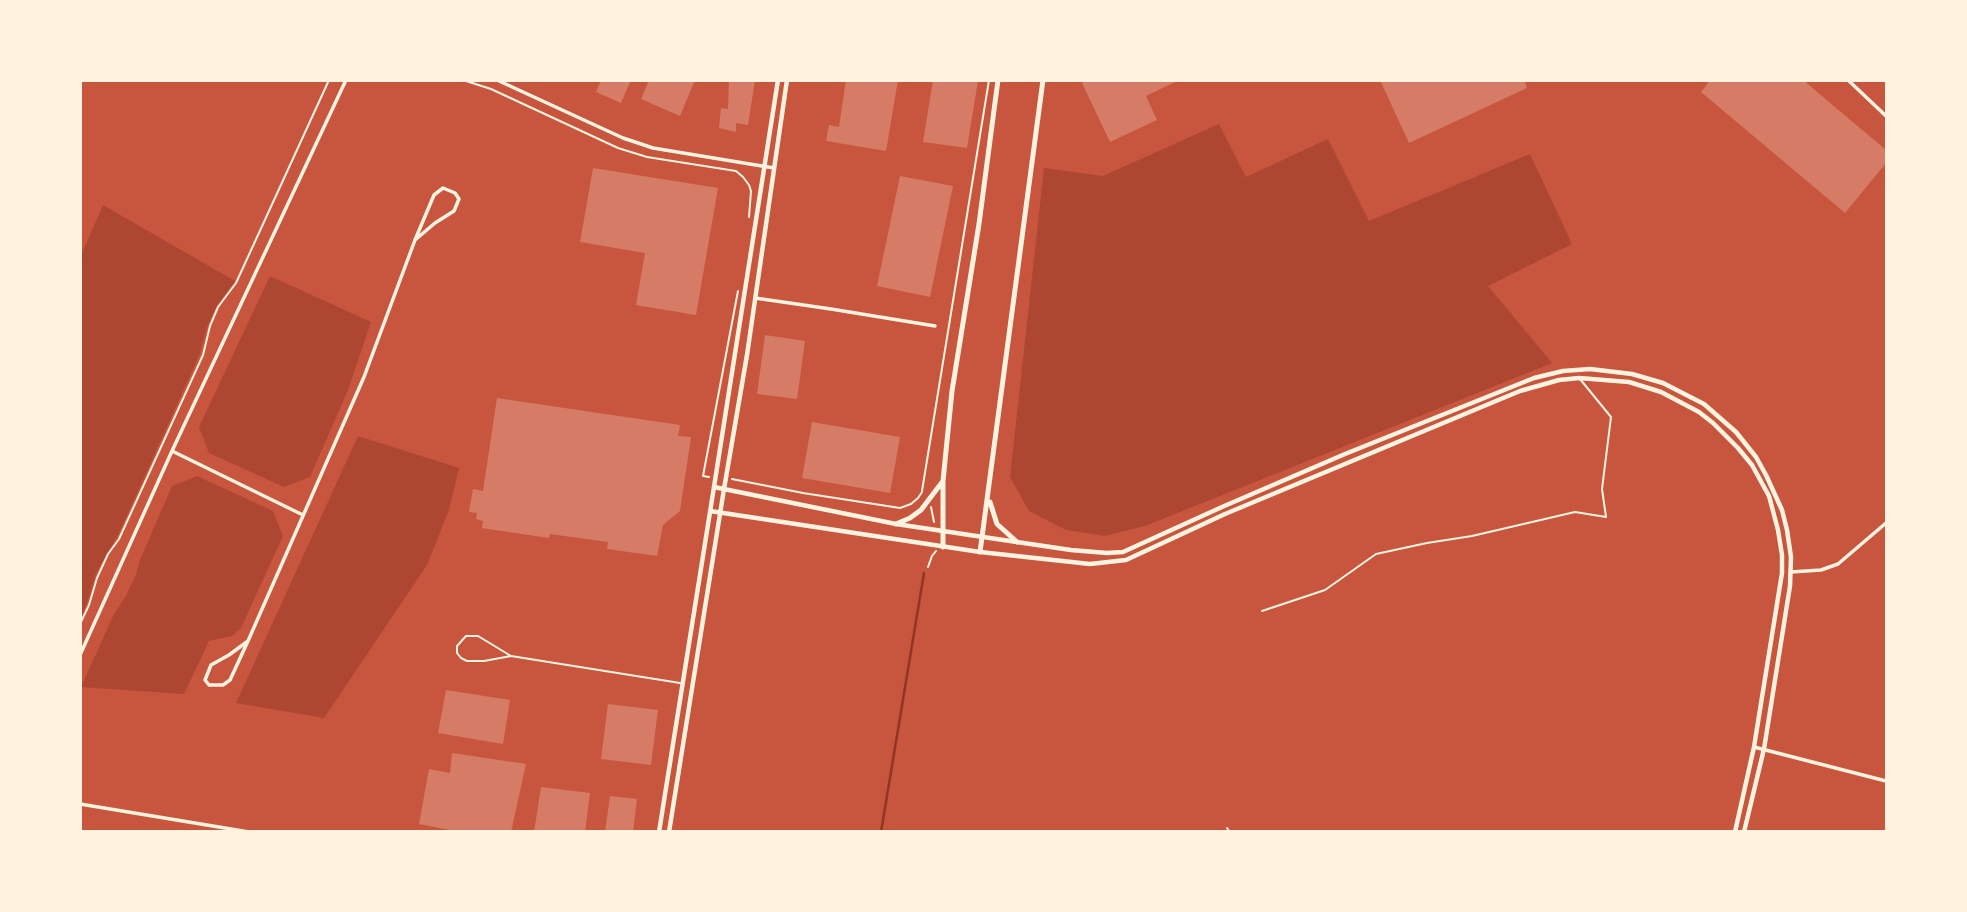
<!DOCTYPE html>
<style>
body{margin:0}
#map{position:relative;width:1967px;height:912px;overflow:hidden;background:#c8553d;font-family:"IBM Plex Sans",sans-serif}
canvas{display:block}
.frame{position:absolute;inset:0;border:82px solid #fff3e0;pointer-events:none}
</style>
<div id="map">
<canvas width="1967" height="912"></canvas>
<div class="frame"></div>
</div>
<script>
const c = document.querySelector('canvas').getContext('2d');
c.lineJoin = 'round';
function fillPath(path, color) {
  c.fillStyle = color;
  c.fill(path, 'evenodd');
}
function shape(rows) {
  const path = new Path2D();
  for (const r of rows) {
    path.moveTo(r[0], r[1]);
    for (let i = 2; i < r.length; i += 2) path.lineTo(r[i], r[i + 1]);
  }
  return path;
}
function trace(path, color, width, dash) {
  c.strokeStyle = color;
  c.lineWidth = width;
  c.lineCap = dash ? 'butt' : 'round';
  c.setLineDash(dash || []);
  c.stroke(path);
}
fillPath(shape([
 [1219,124,1246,177,1328,139,1369,221,1530,154,1572,244,1488,286,1552,363,1145,526,1105,536,1066,530,1029,511,1010,477,1044,168,1103,176],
 [103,205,235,281,217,305,207,327,199,356,118,535,96,573,87,603,81,617,81,255],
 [270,276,371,322,348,390,310,477,284,487,209,453,199,427],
 [358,436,459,468,449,510,427,565,324,718,236,703],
 [197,476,273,511,283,536,241,628,232,636,209,641,184,694,81,687,114,614,126,596,136,574,140,560,172,486]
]), '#ae4732');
trace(shape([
 [881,832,924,573]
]), '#8f3625', 2.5);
fillPath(shape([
 [601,80,631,80,621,103,596,92],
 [649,80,695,80,680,116,641,99],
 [729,80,755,80,748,125,736,123,736,132,719,128,721,108,728,109],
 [846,80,898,80,886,151,826,141,829,125,839,127],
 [933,80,978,81,967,148,923,142],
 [1088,80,1179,80,1146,96,1157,120,1110,142,1082,83],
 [1380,80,1524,80,1527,88,1409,143],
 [1706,80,1803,80,1886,150,1886,163,1845,213,1701,92,1708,83],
 [593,168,718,188,696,315,636,305,645,253,580,242],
 [900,176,953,186,930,297,877,286],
 [765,335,805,341,797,399,757,394],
 [497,398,680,425,678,436,691,437,680,511,663,525,657,556,607,549,608,542,550,534,549,538,482,528,483,521,476,519,477,513,469,512,473,489,483,491],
 [812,422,900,437,890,493,802,478],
 [446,690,510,700,503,744,438,733],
 [608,704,658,710,651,765,601,759],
 [452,753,526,764,511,832,459,832,419,824,429,769,450,773],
 [541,787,590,793,585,832,534,832],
 [610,796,637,799,633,832,605,832]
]), '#d67c66');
trace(shape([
 [463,80,491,89,618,148,647,157,736,171,743,177,749,185,751,191,749,217],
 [709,477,703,476,738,291],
 [732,479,803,493,900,508,911,504,918,498,922,492],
 [922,491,989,80],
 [931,507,934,522],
 [928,567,932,556,936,551],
 [80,624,89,605,97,578,108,554,119,539,203,355,210,326,218,307,236,283,329,80]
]), '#fff3e0', 2);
trace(shape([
 [1262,611,1325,590,1376,554,1427,543,1472,536,1575,512,1606,517,1602,489,1611,417,1580,379],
 [511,656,478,636,466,636,457,646,457,653,461,658,467,661,484,661,511,656,680,683],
 [1227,828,1230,832]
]), '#fff3e0', 2);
trace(shape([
 [497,80,623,138,653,148,774,168],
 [1848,80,1886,116],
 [755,298,831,309,935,326],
 [172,451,303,515],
 [1791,572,1821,570,1838,564,1886,523],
 [248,641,229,655,211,665,205,680,209,685,223,685,230,680,248,641,364,377,415,240,434,195,443,188,455,193,459,199,454,211,435,223,415,240],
 [80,655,172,451,346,80],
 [1754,747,1886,781],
 [80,804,249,832]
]), '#fff3e0', 3.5);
trace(shape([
 [714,487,778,80],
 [724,489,747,355,787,80],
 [983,537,1071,550,1107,553,1123,552,1222,507,1345,454,1534,378,1563,371,1590,369,1632,374,1663,383,1704,404,1736,432,1756,457,1766,475,1782,510,1787,530,1791,557,1790,586,1764,749,1744,832],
 [980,552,1090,564,1126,560,1225,514,1520,391,1559,380,1579,378,1629,382,1661,392,1699,412,1713,423,1738,448,1752,465,1769,496,1778,530,1782,555,1782,573,1754,747,1735,832]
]), '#fff3e0', 4.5);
trace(shape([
 [710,511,980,552],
 [659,832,714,487,896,524,983,537],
 [669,832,724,489]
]), '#fff3e0', 4.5);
trace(shape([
 [990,502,997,524,1017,542],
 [896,524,910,518,921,510,943,481],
 [943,547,943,481,952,391,979,224,998,80],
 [980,552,1043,80]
]), '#fff3e0', 5);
</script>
